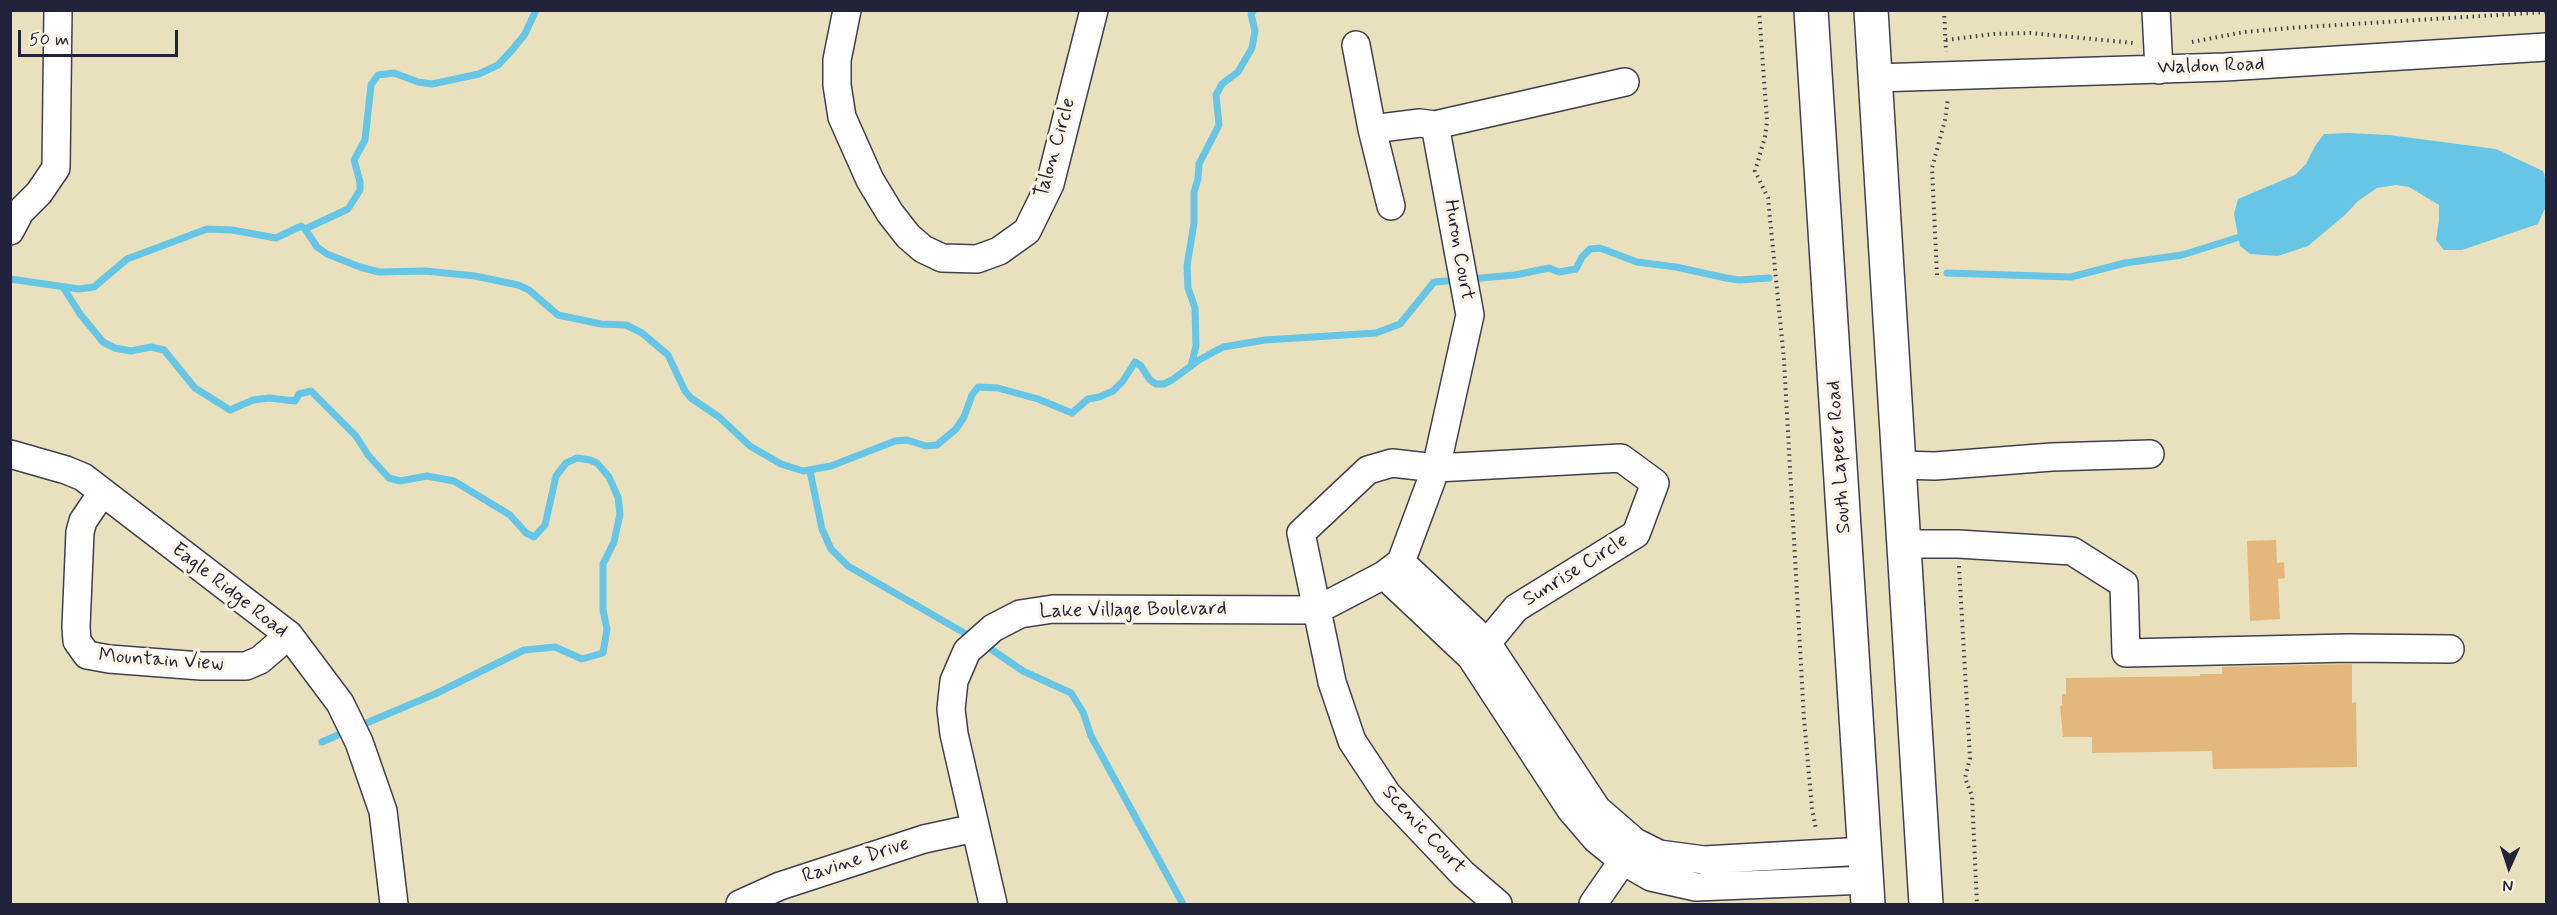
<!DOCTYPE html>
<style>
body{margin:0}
#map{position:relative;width:2557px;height:915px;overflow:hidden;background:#e9e1bd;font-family:Mynerve,sans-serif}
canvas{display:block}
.frame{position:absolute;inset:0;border:12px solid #22223b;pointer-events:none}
.north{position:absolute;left:2479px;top:837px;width:60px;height:60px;-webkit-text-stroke:4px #fcf5e5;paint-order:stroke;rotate:183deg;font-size:16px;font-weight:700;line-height:24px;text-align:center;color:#22223b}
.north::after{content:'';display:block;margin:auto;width:21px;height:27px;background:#22223b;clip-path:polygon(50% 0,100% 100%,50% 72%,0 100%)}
.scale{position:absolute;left:18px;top:30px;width:160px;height:27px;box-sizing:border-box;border:3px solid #22223b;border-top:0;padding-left:8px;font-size:18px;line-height:21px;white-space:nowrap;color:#22223b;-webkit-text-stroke:4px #fcf5e5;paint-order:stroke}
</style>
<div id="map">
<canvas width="2557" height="915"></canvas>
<div class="frame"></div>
<div class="north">N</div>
<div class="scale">50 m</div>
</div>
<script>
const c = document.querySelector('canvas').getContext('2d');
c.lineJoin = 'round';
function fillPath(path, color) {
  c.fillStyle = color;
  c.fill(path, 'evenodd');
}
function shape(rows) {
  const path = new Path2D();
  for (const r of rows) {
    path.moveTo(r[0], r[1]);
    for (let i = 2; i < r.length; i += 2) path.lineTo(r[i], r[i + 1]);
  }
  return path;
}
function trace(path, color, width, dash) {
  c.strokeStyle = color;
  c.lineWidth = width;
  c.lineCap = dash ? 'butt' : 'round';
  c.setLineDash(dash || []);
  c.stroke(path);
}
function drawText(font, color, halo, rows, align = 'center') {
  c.font = font + ' Mynerve,sans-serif';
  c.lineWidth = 6;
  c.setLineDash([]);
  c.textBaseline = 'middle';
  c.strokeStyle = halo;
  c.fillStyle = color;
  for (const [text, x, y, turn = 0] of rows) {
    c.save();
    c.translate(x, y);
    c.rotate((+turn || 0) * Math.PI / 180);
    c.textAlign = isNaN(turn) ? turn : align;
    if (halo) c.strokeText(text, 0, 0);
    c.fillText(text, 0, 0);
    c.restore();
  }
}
fillPath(shape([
 [2348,133,2389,135,2496,149,2543,171,2546,181,2546,206,2538,224,2462,250,2444,250,2436,240,2439,220,2439,205,2409,187,2396,185,2377,188,2358,201,2345,215,2308,246,2278,256,2250,254,2240,246,2234,214,2238,199,2295,175,2306,164,2315,146,2324,134]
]), '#67c5e5');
trace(shape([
 [305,229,317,247,327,254,360,267,379,272,425,271,475,276,518,285,529,290,558,315,601,324,626,325,642,333,668,355,685,391,691,398,719,417,750,446,781,464,803,471,831,466,895,441,907,440,926,446,937,445,956,429,964,417,972,395,978,387,998,388,1038,399,1072,413,1088,399,1099,397,1113,391,1123,381,1135,362,1141,366,1150,380,1156,384,1164,384,1172,380,1199,360,1223,347,1265,340,1376,333,1400,324,1434,282,1459,280],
 [1947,273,2071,277,2125,263,2182,255,2246,235],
 [10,279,79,289,94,287,127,259,207,229,232,230,276,238,301,226,305,229,348,209,360,190,360,182,354,160,365,140,371,85,378,75,394,73,418,82,432,84,479,74,498,65,512,50,525,34,536,10],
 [1470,279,1515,275,1549,268,1559,272,1576,269,1582,257,1590,249,1600,248,1637,262,1676,267,1726,278,1739,280,1769,278],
 [63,287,80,314,103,342,115,348,131,351,151,347,164,350,195,388,230,410,253,400,269,398,295,401,299,394,311,391,356,436,368,455,389,478,400,481,427,476,454,481,510,515,526,533,534,537,545,525,556,476,566,463,577,458,590,460,597,463,609,477,618,497,620,514,614,542,603,564,603,610,607,629,603,653,582,659,555,647,524,650,435,694,357,727],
 [1191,366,1196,346,1195,308,1188,288,1187,266,1194,223,1194,192,1198,179,1199,164,1219,125,1216,95,1222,84,1238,72,1252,48,1255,31,1251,14,1254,10],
 [810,471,822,529,831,549,848,566,973,638],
 [985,645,1023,671,1071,693,1083,712,1091,736,1183,904],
 [322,742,347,731]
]), '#67c5e5', 7);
fillPath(shape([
 [2276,540,2277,563,2284,562,2285,578,2278,579,2280,619,2250,621,2247,541],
 [2352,664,2352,703,2356,702,2357,767,2213,769,2212,751,2092,753,2092,737,2063,737,2060,706,2062,706,2062,694,2066,694,2066,678,2200,676,2200,674,2222,674,2222,667]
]), '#e4b77c');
const minor = shape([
 [847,10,837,60,837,85,842,117,870,180,890,213,908,236,923,249,942,258,977,259,999,251,1027,231,1050,184,1094,10],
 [2156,10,2159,70],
 [1356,45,1372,129],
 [1875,78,2225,67,2546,47],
 [1391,206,1372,129,1420,123,1435,125],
 [10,231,20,212,39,193,56,168,58,10],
 [10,454,66,470,83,477,289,635,340,703,359,742,383,811,394,904],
 [1899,465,1935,466,2052,457,2150,454],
 [102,493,83,521,80,532,76,627,77,641,87,655,109,659,201,666,246,666,260,660,289,635],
 [1904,544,1958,544,2072,551,2124,584,2126,653,2349,648,2450,649],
 [1401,562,1436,468,1470,315,1435,125,1625,82],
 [1401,562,1487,643,1597,809,1635,842,1659,854,1704,860,1865,851],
 [1384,575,1471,657,1571,810,1596,839,1623,861,1651,877,1696,887,1867,880],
 [1471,657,1487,643,1516,608,1636,534,1655,483,1621,458,1436,468,1392,463,1368,470,1301,533,1332,682,1352,741,1387,794,1463,874,1498,904],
 [740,904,780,886,924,839,975,828],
 [993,904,954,734,951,709,954,681,967,651,993,628,1020,614,1053,609,1317,610,1384,575,1401,562],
 [1593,904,1633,846]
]);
const major = shape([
 [1811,10,1868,904],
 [1871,10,1926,904]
]);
trace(minor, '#403f4e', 30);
trace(major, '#403f4e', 36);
trace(shape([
 [1759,10,1767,121,1765,137,1755,171,1768,198,1784,360,1804,719,1812,808,1816,830],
 [1944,10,1946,52],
 [1946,40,1994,34,2030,33,2134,43],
 [2192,42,2244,32,2290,28,2546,12],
 [1937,275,1932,168,1945,120,1948,98],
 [1959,566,1970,758,1965,778,1972,796,1977,904]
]), '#403f4e', 4, [1.5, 4.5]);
trace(minor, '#fff', 27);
trace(major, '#fff', 33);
drawText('20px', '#22223b', '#fcf5e5', [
 ["Waldon Road",2211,67,-2],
 ["Talon Circle",1056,148,-74],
 ["Huron Court",1458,250,80],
 ["South Lapeer Road",1840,457,-94],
 ["Sunrise Circle",1576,571,-32],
 ["Eagle Ridge Road",229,591,38],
 ["Lake Village Boulevard",1133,611,-1],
 ["Mountain View",161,661,4],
 ["Scenic Court",1423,830,47],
 ["Ravine Drive",856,861,-18]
]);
</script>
